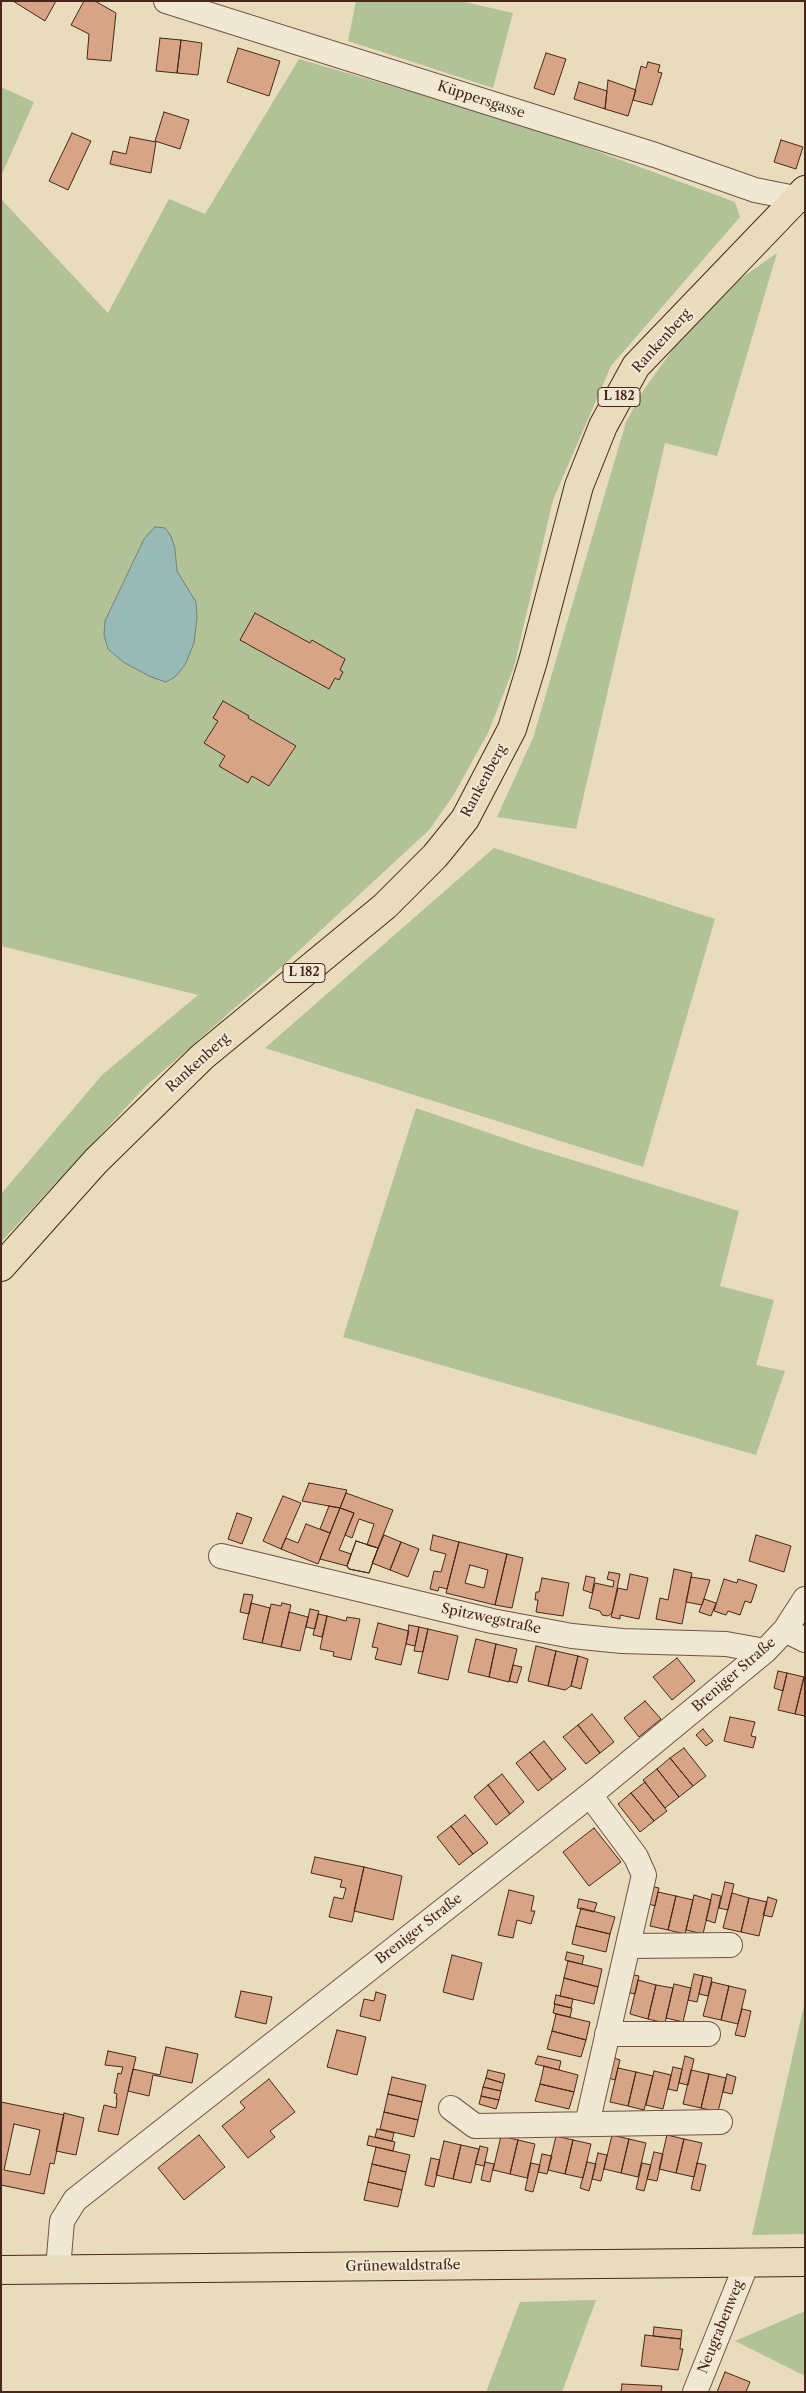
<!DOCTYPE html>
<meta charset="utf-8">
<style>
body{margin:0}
#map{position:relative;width:806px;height:2393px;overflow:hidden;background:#e9dcbd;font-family:"Libre Caslon Text",serif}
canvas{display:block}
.frame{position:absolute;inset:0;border:2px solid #472719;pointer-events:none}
</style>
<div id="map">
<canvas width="806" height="2393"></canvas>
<div class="frame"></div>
</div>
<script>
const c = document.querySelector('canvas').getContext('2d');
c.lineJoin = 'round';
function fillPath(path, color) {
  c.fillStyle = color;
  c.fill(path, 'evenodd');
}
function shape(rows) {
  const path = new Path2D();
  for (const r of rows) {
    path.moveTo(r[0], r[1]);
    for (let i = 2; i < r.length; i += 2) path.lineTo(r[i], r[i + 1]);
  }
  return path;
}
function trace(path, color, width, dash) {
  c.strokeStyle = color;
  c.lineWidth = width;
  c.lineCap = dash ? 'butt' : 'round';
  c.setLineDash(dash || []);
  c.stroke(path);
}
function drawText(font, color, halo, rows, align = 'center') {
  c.font = font + ' "Libre Caslon Text",serif';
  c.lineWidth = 4.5;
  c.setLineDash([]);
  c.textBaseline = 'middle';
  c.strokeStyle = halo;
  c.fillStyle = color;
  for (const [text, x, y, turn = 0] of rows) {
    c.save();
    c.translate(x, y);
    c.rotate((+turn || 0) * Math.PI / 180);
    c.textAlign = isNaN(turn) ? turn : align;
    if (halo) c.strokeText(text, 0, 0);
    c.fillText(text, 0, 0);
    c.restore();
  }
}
fillPath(shape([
 [356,1,460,1,513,13,493,88,348,41],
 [299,59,528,126,735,202,740,217,611,366,553,500,514,667,488,733,453,796,429,830,278,970,146,1086,1,1242,1,1194,102,1075,198,995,1,946,1,199,108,313,169,199,205,214],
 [144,539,175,549,177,571,184,585,105,621],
 [1,87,34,102,1,176],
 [777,253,717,456,665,443,576,829,497,817,533,738,626,422,643,391,683,335,727,288],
 [494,848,715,919,643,1167,265,1048],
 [416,1108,530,1147,739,1211,720,1286,774,1300,756,1365,785,1371,756,1455,343,1337],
 [805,2001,805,2234,752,2235],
 [596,2300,562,2392,486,2392,520,2302],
 [805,2311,805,2376,735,2341]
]), '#b0c296');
const water = shape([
 [155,527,165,528,171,536,175,549,177,571,196,602,197,618,194,643,185,665,175,677,166,682,151,677,123,662,108,649,104,635,105,621,144,539,155,527]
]);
fillPath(water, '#98bab6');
trace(water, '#787f77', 1);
const building = shape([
 [13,1,56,1,45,21,13,1],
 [84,1,95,1,116,13,111,61,87,59,89,34,71,25,84,1],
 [160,38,181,40,177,73,156,71,160,38],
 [181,40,202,43,198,75,177,73,181,40],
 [238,48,280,61,269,96,227,82,238,48],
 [546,53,566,59,554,95,534,88,546,53],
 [648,62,660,65,658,72,662,73,652,105,633,100,641,66,646,68,648,62],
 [608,80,636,90,628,116,605,109,608,80],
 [579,82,607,91,605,109,574,99,579,82],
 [164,112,189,120,180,149,155,141,164,112],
 [72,133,91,141,68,190,49,181,72,133],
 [130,137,156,142,151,173,110,164,113,151,126,154,130,137],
 [781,140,803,147,796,169,774,162,781,140],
 [255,613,310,643,312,640,345,659,340,670,343,672,339,680,335,678,329,689,240,640,255,613],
 [223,701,249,716,248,718,296,746,269,786,252,776,248,783,219,766,225,756,204,743,218,721,213,718,223,701],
 [309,1483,347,1490,340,1508,302,1501,309,1483],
 [346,1493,393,1510,378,1548,367,1545,374,1524,359,1519,352,1538,345,1535,354,1513,340,1508,346,1493],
 [283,1496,301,1503,281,1549,263,1541,283,1496],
 [329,1506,340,1508,330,1533,320,1529,329,1506],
 [340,1508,354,1513,339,1550,351,1554,347,1566,320,1559,340,1508],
 [237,1513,252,1518,242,1544,228,1539,237,1513],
 [306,1524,330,1533,318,1564,281,1549,286,1538,298,1543,306,1524],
 [384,1535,401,1542,390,1570,372,1563,384,1535],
 [433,1535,459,1542,447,1589,439,1587,438,1591,430,1589,434,1571,441,1572,446,1554,430,1550,433,1535],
 [756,1535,791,1546,784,1572,749,1561,756,1535],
 [356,1541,378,1548,369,1573,349,1569,347,1566,356,1541],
 [356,1541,378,1548,369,1573,349,1569,347,1566,356,1541],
 [401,1542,419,1549,408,1577,390,1570,401,1542],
 [459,1542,507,1554,495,1605,446,1593,459,1542],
 [470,1565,488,1570,484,1588,465,1583,470,1565],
 [507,1554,523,1558,512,1608,495,1605,507,1554],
 [674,1569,692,1573,682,1624,656,1619,660,1598,668,1600,674,1569],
 [609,1572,620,1574,612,1613,608,1616,602,1615,600,1611,589,1608,595,1583,613,1587,614,1581,607,1579,609,1572],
 [630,1574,648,1578,639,1619,620,1615,620,1619,611,1617,618,1588,627,1590,630,1574],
 [586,1576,595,1578,592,1593,583,1590,586,1576],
 [691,1577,710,1580,702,1605,686,1602,691,1577],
 [542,1578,569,1583,563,1616,536,1612,538,1600,535,1600,536,1592,539,1592,542,1578],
 [724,1579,737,1583,738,1579,757,1585,751,1603,745,1601,740,1615,728,1611,726,1615,714,1611,724,1579],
 [244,1594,253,1595,249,1614,240,1612,244,1594],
 [704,1599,716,1603,711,1616,699,1612,704,1599],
 [251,1603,270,1608,262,1643,243,1639,251,1603],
 [282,1603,291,1605,281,1647,262,1643,271,1604,281,1606,282,1603],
 [310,1609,319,1611,315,1629,306,1627,310,1609],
 [289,1612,308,1617,300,1651,281,1647,289,1612],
 [318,1614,327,1616,322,1637,313,1635,318,1614],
 [327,1616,346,1621,347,1617,360,1619,351,1660,333,1656,334,1652,320,1649,327,1616],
 [378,1623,409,1631,401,1665,375,1659,378,1648,372,1647,378,1623],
 [409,1625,419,1627,415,1646,406,1644,409,1625],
 [419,1627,428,1629,423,1652,414,1651,419,1627],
 [428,1629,458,1636,448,1680,418,1673,428,1629],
 [476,1639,496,1644,489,1677,468,1672,476,1639],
 [496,1644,517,1649,509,1682,489,1677,496,1644],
 [536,1646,556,1651,548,1686,528,1681,536,1646],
 [556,1651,578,1656,571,1686,565,1690,548,1686,556,1651],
 [578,1656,588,1659,581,1689,571,1686,578,1656],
 [677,1658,695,1681,672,1700,653,1677,677,1658],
 [513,1665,522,1667,517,1683,509,1681,513,1665],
 [778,1671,787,1673,783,1691,774,1688,778,1671],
 [787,1673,804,1677,795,1714,778,1710,787,1673],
 [804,1677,805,1677,805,1716,795,1714,804,1677],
 [645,1701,661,1719,639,1737,624,1718,645,1701],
 [592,1714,614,1742,600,1753,578,1725,592,1714],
 [730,1717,755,1722,751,1736,756,1737,753,1748,724,1741,730,1717],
 [578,1725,600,1753,586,1764,563,1737,578,1725],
 [703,1729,713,1741,706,1746,696,1735,703,1729],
 [544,1741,566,1769,552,1780,530,1752,544,1741],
 [684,1748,706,1776,693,1786,670,1758,684,1748],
 [530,1752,552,1780,538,1791,516,1763,530,1752],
 [670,1758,693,1786,679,1797,657,1769,670,1758],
 [657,1769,679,1797,665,1808,643,1780,657,1769],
 [502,1774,524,1802,510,1814,488,1785,502,1774],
 [645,1782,667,1811,654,1821,631,1793,645,1782],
 [488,1785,510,1814,496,1825,474,1797,488,1785],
 [631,1793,654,1821,640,1832,618,1804,631,1793],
 [465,1815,488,1843,473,1854,451,1826,465,1815],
 [451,1826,473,1854,459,1865,437,1837,451,1826],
 [594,1828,621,1862,589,1886,563,1852,594,1828],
 [315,1857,364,1867,352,1922,329,1917,334,1897,343,1899,346,1888,340,1887,342,1880,311,1873,315,1857],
 [364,1867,402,1876,393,1920,354,1911,364,1867],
 [725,1882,734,1884,728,1910,719,1908,725,1882],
 [650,1886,659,1888,655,1906,646,1903,650,1886],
 [509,1890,534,1896,531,1911,535,1911,531,1924,517,1920,513,1938,498,1935,509,1890],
 [658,1892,676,1896,668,1930,650,1926,658,1892],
 [732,1893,749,1898,741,1932,723,1928,732,1893],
 [712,1894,721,1896,715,1923,706,1920,712,1894],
 [694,1895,711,1900,703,1934,686,1930,694,1895],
 [676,1896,693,1900,685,1934,668,1930,676,1896],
 [768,1897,777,1900,772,1917,763,1915,768,1897],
 [749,1898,767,1902,759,1936,741,1932,749,1898],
 [579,1899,597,1903,594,1912,577,1908,579,1899],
 [581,1908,615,1917,610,1934,576,1926,581,1908],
 [576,1926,610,1934,606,1952,572,1944,576,1926],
 [567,1952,584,1956,582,1964,565,1960,567,1952],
 [452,1955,482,1963,473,2000,443,1992,452,1955],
 [568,1961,602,1969,598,1987,564,1978,568,1961],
 [630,1974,639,1976,635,1994,626,1992,630,1974],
 [694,1974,703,1976,697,2002,688,2000,694,1974],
 [703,1976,712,1978,708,1996,699,1994,703,1976],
 [564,1978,598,1987,594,2004,560,1996,564,1978],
 [638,1980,656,1985,648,2019,630,2014,638,1980],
 [712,1982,729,1986,721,2020,703,2016,712,1982],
 [674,1984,691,1988,683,2022,666,2018,674,1984],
 [656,1985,673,1988,665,2023,648,2019,656,1985],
 [729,1986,746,1990,738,2024,721,2020,729,1986],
 [241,1991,272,1997,266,2024,235,2017,241,1991],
 [376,1992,386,1995,380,2021,360,2016,364,1999,374,2001,376,1992],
 [556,1995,573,1999,571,2008,554,2004,556,1995],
 [555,2004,572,2008,570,2017,553,2013,555,2004],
 [742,2009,751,2011,745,2037,735,2035,742,2009],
 [556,2014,590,2022,586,2040,552,2031,556,2014],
 [337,2030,366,2037,357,2075,327,2067,337,2030],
 [552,2031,586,2040,581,2057,547,2049,552,2031],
 [166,2047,198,2054,192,2083,153,2075,149,2096,128,2091,133,2069,160,2075,166,2047],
 [108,2051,136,2057,118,2135,98,2131,104,2105,116,2108,117,2099,116,2099,117,2094,114,2093,118,2073,121,2074,123,2067,105,2065,108,2051],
 [538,2056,561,2061,559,2070,535,2064,538,2056],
 [685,2056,694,2059,688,2085,679,2083,685,2056],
 [611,2057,620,2060,615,2080,606,2077,611,2057],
 [544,2066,578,2075,574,2092,540,2084,544,2066],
 [673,2067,682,2069,677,2091,668,2089,673,2067],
 [618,2068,636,2072,628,2106,610,2102,618,2068],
 [488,2070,505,2074,503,2083,486,2078,488,2070],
 [691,2070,709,2074,701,2108,683,2104,691,2070],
 [654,2071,671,2075,663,2109,646,2105,654,2071],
 [636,2072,653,2076,644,2110,628,2106,636,2072],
 [709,2074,726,2078,718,2112,701,2108,709,2074],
 [727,2074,736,2077,732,2094,723,2092,727,2074],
 [392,2077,426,2085,422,2102,388,2094,392,2077],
 [486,2078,503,2083,501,2091,483,2087,486,2078],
 [269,2079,295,2112,270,2131,275,2137,248,2158,222,2126,245,2108,240,2102,269,2079],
 [540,2084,574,2092,569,2109,535,2101,540,2084],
 [483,2087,501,2091,499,2100,481,2096,483,2087],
 [388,2094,422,2102,418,2120,384,2112,388,2094],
 [481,2096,499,2100,496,2109,479,2104,481,2096],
 [1,2102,64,2115,54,2164,50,2163,44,2194,1,2185,1,2102],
 [14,2124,40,2130,30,2175,4,2170,14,2124],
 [384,2112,418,2120,414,2137,380,2129,384,2112],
 [64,2113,84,2118,76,2155,56,2151,64,2113],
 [377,2129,394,2133,392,2141,375,2137,377,2129],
 [199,2135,225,2167,184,2200,158,2168,199,2135],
 [612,2135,629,2139,621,2173,604,2169,612,2135],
 [667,2135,684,2139,676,2173,659,2169,667,2135],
 [369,2136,395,2142,393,2151,367,2145,369,2136],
 [501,2136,518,2140,510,2174,493,2170,501,2136],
 [556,2136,573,2140,565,2174,548,2170,556,2136],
 [629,2139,646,2143,638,2177,621,2173,629,2139],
 [684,2139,702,2143,694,2177,676,2173,684,2139],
 [518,2140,535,2144,527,2178,510,2174,518,2140],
 [573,2140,591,2144,583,2178,565,2174,573,2140],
 [444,2141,461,2145,453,2179,436,2175,444,2141],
 [461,2145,479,2149,471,2183,453,2179,461,2145],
 [480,2146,488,2148,484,2166,475,2164,480,2146],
 [376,2147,410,2155,406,2172,372,2164,376,2147],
 [654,2152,663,2154,657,2181,647,2179,654,2152],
 [598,2153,607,2155,601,2181,592,2179,598,2153],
 [542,2154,552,2156,547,2174,538,2172,542,2154],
 [431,2158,440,2160,434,2187,425,2185,431,2158],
 [485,2162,494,2164,490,2182,481,2180,485,2162],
 [587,2162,596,2164,589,2191,580,2188,587,2162],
 [531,2163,540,2165,533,2192,525,2190,531,2163],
 [642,2163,651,2165,644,2191,636,2189,642,2163],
 [697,2163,706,2165,700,2191,691,2189,697,2163],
 [372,2164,406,2172,402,2190,368,2182,372,2164],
 [368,2182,402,2190,398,2207,364,2200,368,2182],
 [654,2327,682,2330,681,2339,653,2336,654,2327],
 [645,2335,681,2339,680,2349,683,2349,678,2370,641,2366,645,2335],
 [725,2372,750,2382,746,2392,717,2392,725,2372],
 [622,2384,662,2386,661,2392,621,2392,622,2384]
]);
fillPath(building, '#d7a485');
trace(building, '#472719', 1);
const minor = shape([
 [166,1,655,155,755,190,805,200],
 [221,1556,492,1621,572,1636,622,1641,726,1644,765,1651],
 [785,1630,805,1640],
 [628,1946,730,1945],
 [607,2034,708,2034],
 [451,2108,475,2126,720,2122],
 [587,2124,644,1875,636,1857,590,1795],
 [58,2269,62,2221,75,2200,590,1795,765,1651,785,1630,805,1599],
 [695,2392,747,2263]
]);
const major = shape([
 [1,1267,96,1161,202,1057,385,906,435,856,465,819,512,729,533,661,579,486,603,426,636,366,805,190],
 [1,2270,805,2262]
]);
trace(minor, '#705442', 26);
trace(major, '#472719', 30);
trace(minor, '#f1e8d4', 24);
trace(major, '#e9dcbd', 28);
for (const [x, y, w] of [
 [619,397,42],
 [304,973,42]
]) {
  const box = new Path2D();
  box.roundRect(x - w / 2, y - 9.5, w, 19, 4);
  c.fillStyle = '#f1e8d4';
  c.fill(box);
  trace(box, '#472719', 1);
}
drawText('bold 12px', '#472719', null, [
 ["L 182",619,397],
 ["L 182",304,973]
]);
drawText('14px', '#472719', '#f1e8d4', [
 ["Küppersgasse",481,100,18],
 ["Rankenberg",662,341,-48],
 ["Rankenberg",484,781,-62],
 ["Rankenberg",198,1063,-42],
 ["Spitzwegstraße",491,1619,12],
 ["Breniger Straße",734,1675,-41],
 ["Breniger Straße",419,1929,-38],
 ["Grünewaldstraße",403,2266,-1],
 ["Neugrabenweg",721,2327,-68]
]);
</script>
